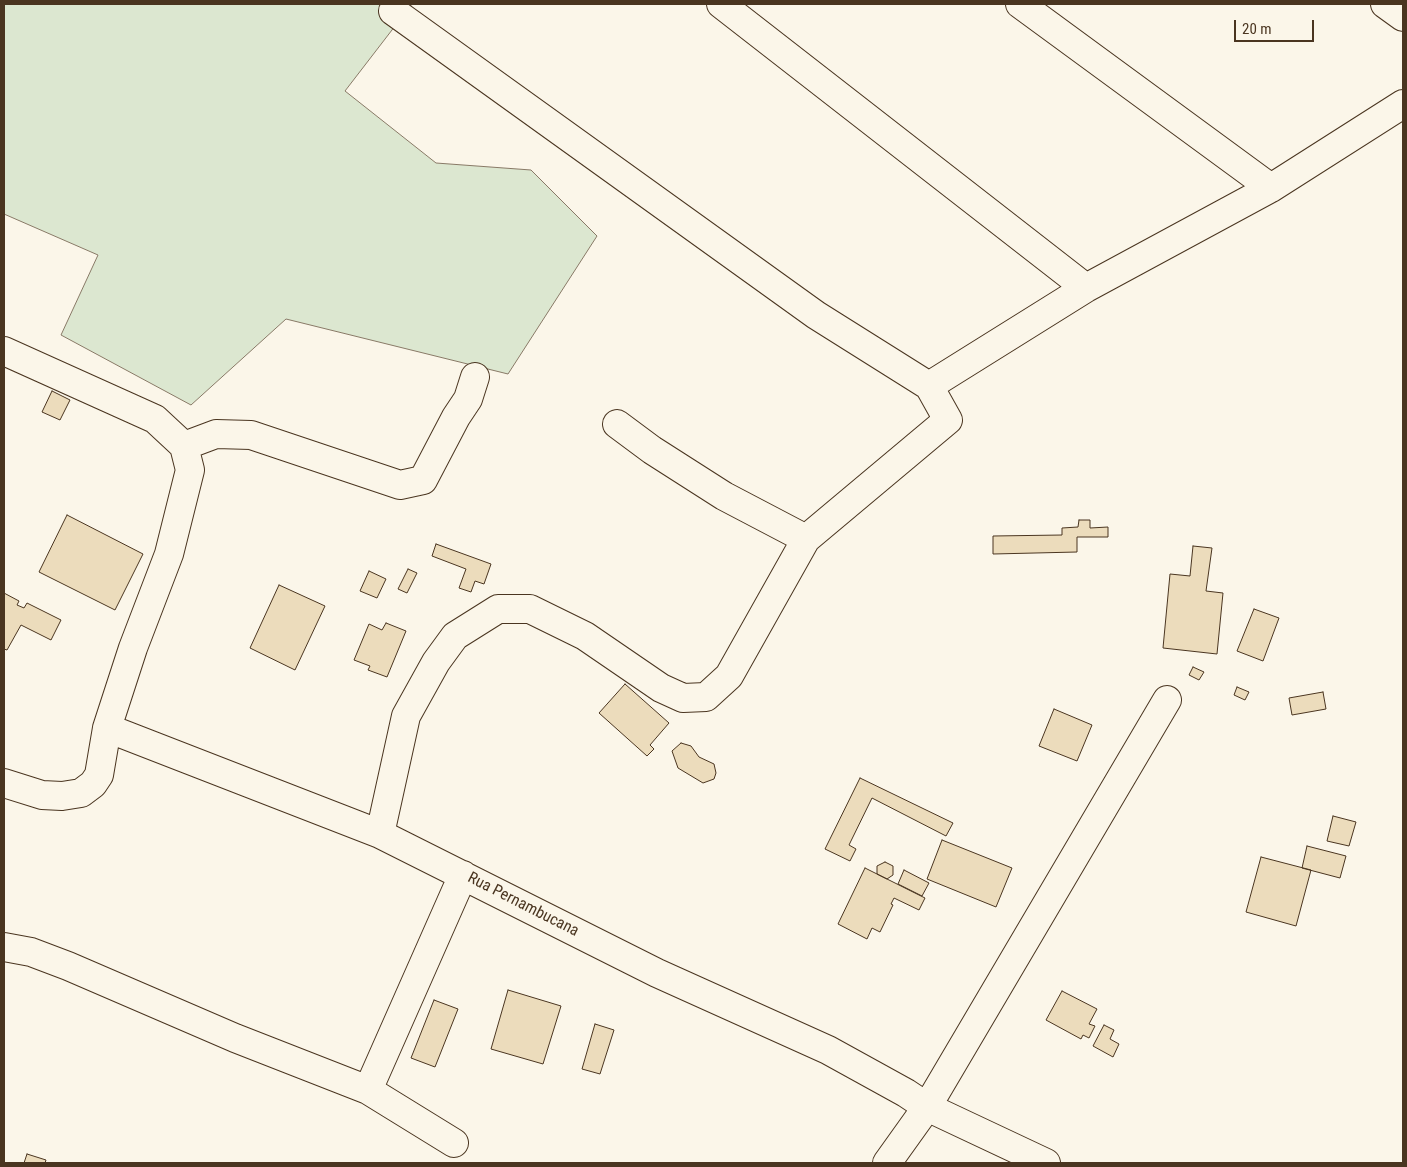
<!DOCTYPE html>
<style>
body{margin:0}
#map{position:relative;width:1407px;height:1167px;overflow:hidden;background:#fbf6e9;font-family:"Roboto Condensed",sans-serif}
canvas{display:block}
.frame{position:absolute;inset:0;border:5px solid #4a3520;pointer-events:none}
.scale{position:absolute;left:1234px;top:20px;width:80px;height:22px;box-sizing:border-box;border:2px solid #4a3520;border-top:0;padding-left:6px;font-size:15px;line-height:18px;white-space:nowrap;color:#4a3520;-webkit-text-stroke:4px #fbf6e9;paint-order:stroke}
</style>
<div id="map">
<canvas width="1407" height="1167"></canvas>
<div class="frame"></div>
<div class="scale">20 m</div>
</div>
<script>
const c = document.querySelector('canvas').getContext('2d');
c.lineJoin = 'round';
function fillPath(path, color) {
  c.fillStyle = color;
  c.fill(path, 'evenodd');
}
function shape(rows) {
  const path = new Path2D();
  for (const r of rows) {
    path.moveTo(r[0], r[1]);
    for (let i = 2; i < r.length; i += 2) path.lineTo(r[i], r[i + 1]);
  }
  return path;
}
function trace(path, color, width, dash) {
  c.strokeStyle = color;
  c.lineWidth = width;
  c.lineCap = dash ? 'butt' : 'round';
  c.setLineDash(dash || []);
  c.stroke(path);
}
function drawText(font, color, halo, rows, align = 'center') {
  c.font = font + ' "Roboto Condensed",sans-serif';
  c.lineWidth = 4;
  c.setLineDash([]);
  c.textBaseline = 'middle';
  c.strokeStyle = halo;
  c.fillStyle = color;
  for (const [text, x, y, turn = 0] of rows) {
    c.save();
    c.translate(x, y);
    c.rotate((+turn || 0) * Math.PI / 180);
    c.textAlign = isNaN(turn) ? turn : align;
    if (halo) c.strokeText(text, 0, 0);
    c.fillText(text, 0, 0);
    c.restore();
  }
}
const green = shape([
 [4,4,412,4,345,91,436,163,531,170,597,236,508,374,286,319,191,405,61,335,98,255,4,214,4,4]
]);
fillPath(green, '#dce7d0');
trace(green, '#887966', 1);
const building = shape([
 [52,391,70,400,60,420,42,412,52,391],
 [67,515,143,554,115,610,39,572,67,515],
 [1079,520,1090,520,1090,528,1108,527,1108,537,1077,537,1077,552,993,554,993,536,1062,535,1062,528,1078,527,1079,520],
 [436,544,491,564,484,584,475,581,471,592,459,588,466,569,432,556,436,544],
 [1193,546,1212,548,1206,591,1223,593,1217,654,1163,648,1170,574,1190,576,1193,546],
 [408,569,417,573,407,593,398,589,408,569],
 [369,571,386,579,377,598,360,591,369,571],
 [279,585,325,606,295,670,250,648,279,585],
 [4,593,19,601,17,605,24,608,27,603,61,620,51,640,21,625,7,650,4,649,4,593],
 [1254,609,1279,618,1263,661,1237,651,1254,609],
 [386,623,406,631,387,677,368,670,370,666,354,660,369,624,382,630,386,623],
 [1193,667,1204,672,1199,680,1189,675,1193,667],
 [625,684,669,723,650,745,654,749,647,756,599,713,625,684],
 [1237,687,1249,692,1245,700,1234,695,1237,687],
 [1323,692,1326,709,1292,715,1289,698,1323,692],
 [1054,709,1092,725,1077,761,1039,746,1054,709],
 [681,743,691,746,699,757,714,764,716,773,714,779,703,783,678,768,672,751,681,743],
 [860,778,953,823,946,836,872,798,849,845,856,849,850,861,825,849,860,778],
 [1333,816,1356,822,1349,846,1327,841,1333,816],
 [942,840,1012,868,996,907,927,879,942,840],
 [1307,846,1346,856,1340,878,1302,868,1307,846],
 [1261,857,1311,870,1296,926,1246,912,1261,857],
 [885,862,893,866,893,875,887,879,877,874,877,866,885,862],
 [865,868,925,898,919,910,894,898,891,904,893,905,880,932,872,928,867,939,838,924,865,868],
 [904,870,929,883,922,896,898,884,904,870],
 [508,990,561,1006,543,1064,491,1049,508,990],
 [1062,991,1097,1009,1089,1024,1095,1026,1089,1038,1083,1035,1081,1039,1046,1020,1062,991],
 [434,1000,458,1009,435,1067,411,1058,434,1000],
 [595,1024,614,1030,600,1074,582,1069,595,1024],
 [1104,1025,1114,1030,1110,1039,1119,1044,1113,1057,1093,1046,1104,1025],
 [27,1154,46,1160,45,1163,24,1163,27,1154]
]);
fillPath(building, '#ecdcbc');
trace(building, '#4a3520', 1);
const minor = shape([
 [721,4,1086,288],
 [1020,4,1271,188],
 [1385,4,1403,17],
 [4,351,155,419,184,446,190,470,169,554,133,648,107,728,99,775,93,784,81,793,62,796,42,795,4,783],
 [929,386,1086,288,1271,188,1403,104],
 [617,424,652,450,724,496,806,539],
 [184,446,216,434,251,435,400,485,423,480,456,417,468,399,475,377],
 [107,728,380,834,657,973,828,1050,906,1093,927,1107,1167,700],
 [380,834,406,716,436,662,455,636,498,609,530,609,585,636,661,688,683,698,706,697,729,676,806,539,948,420,929,386,816,315,393,11],
 [4,947,31,952,68,966,235,1038,368,1090,454,1143],
 [368,1090,463,875],
 [887,1163,927,1107,1046,1163]
]);
trace(minor, '#4a3520', 30);
trace(minor, '#fbf6e9', 28);
drawText('16px', '#4a3520', '#fbf6e9', [
 ["Rua Pernambucana",523,905,27]
]);
</script>
